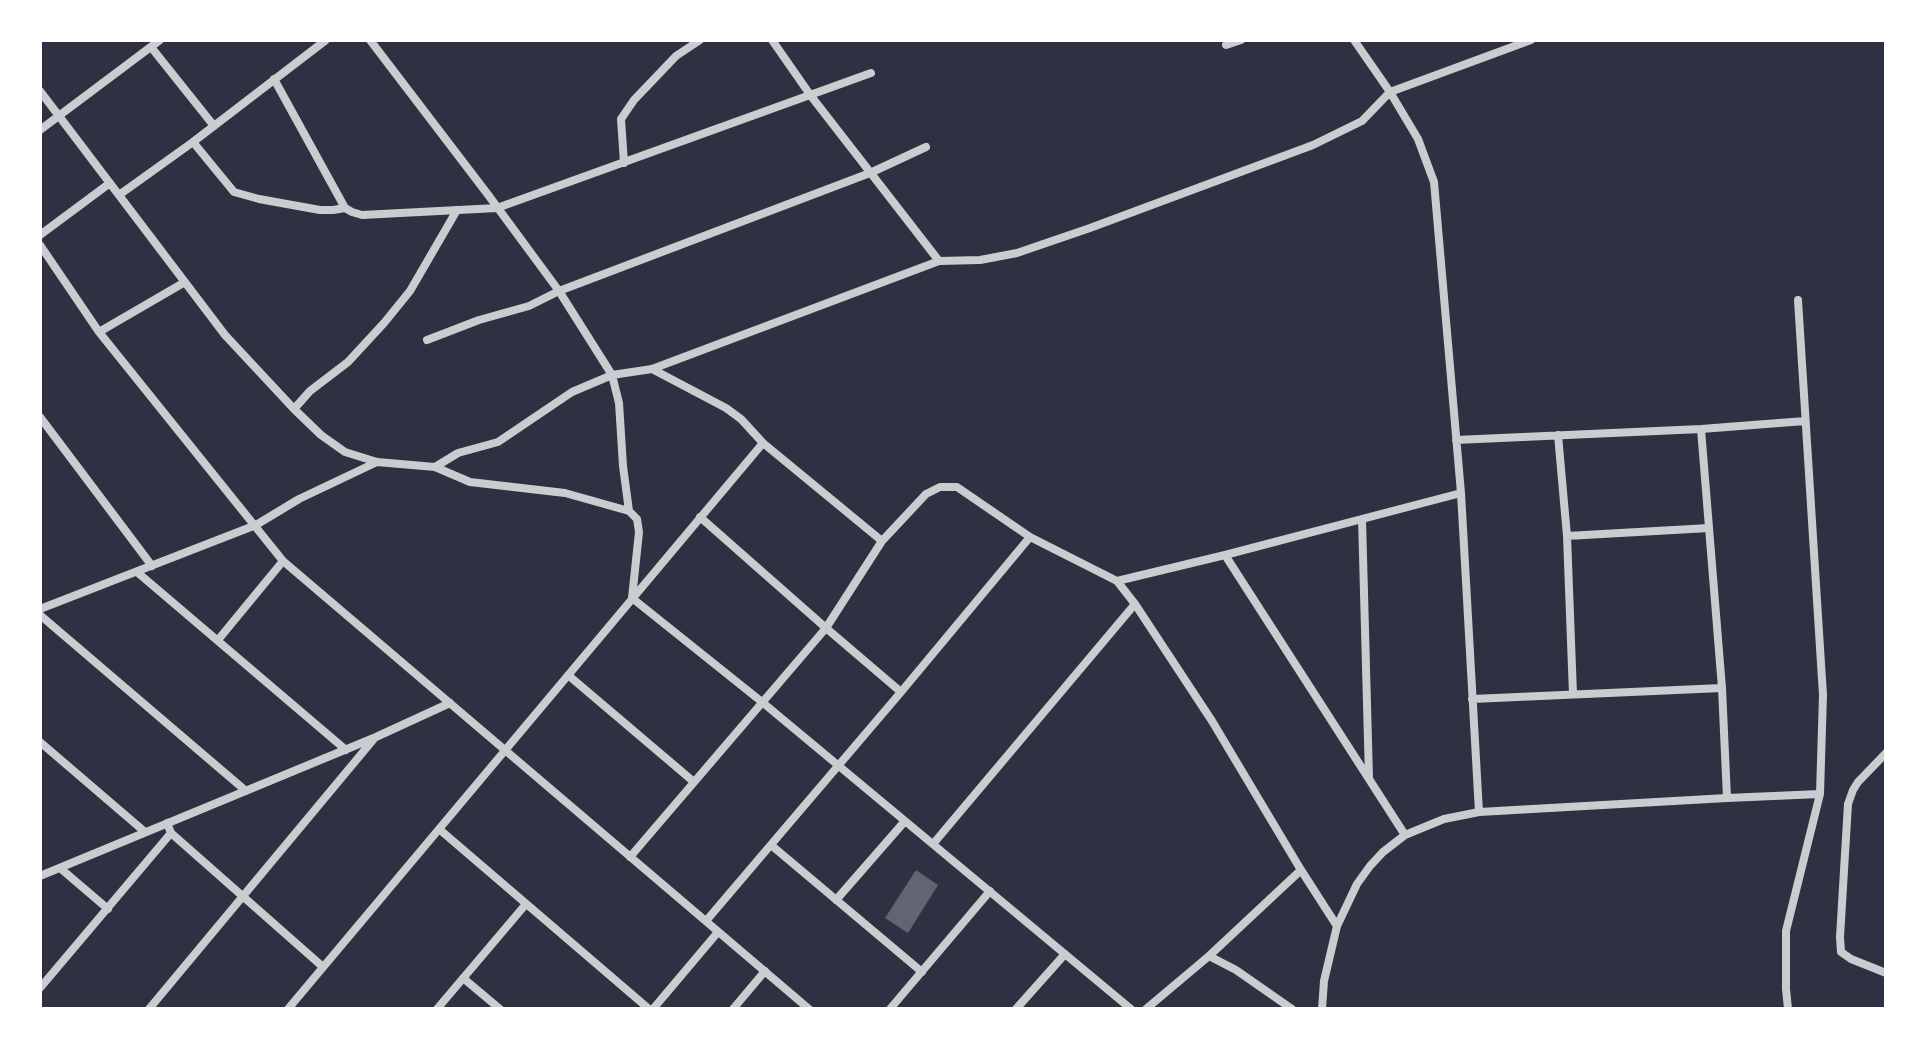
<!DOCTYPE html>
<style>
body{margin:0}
#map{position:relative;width:1926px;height:1049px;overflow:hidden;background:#2d3142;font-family:Commissioner,sans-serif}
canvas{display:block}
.frame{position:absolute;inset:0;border:42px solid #fff;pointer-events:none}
</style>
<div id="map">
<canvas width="1926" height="1049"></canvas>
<div class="frame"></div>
</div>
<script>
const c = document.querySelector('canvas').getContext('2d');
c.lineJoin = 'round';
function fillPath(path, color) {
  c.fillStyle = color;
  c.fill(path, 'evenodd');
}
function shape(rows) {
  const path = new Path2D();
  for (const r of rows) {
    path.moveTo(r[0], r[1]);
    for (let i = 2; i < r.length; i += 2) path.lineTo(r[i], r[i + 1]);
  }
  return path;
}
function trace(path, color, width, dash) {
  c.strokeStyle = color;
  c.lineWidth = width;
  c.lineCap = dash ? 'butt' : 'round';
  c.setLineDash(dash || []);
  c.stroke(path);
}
fillPath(shape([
 [916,870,938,885,908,933,885,918]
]), '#626471');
trace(shape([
 [370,40,489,196,559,291,612,375,619,403,623,466,629,511],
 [772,40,811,96,939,261],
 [1354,40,1390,92,1418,139,1434,182,1461,493,1479,812],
 [1226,45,1241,40],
 [151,47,214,126],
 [274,79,345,208,352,212,362,215,497,208,871,73],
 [40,91,225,335,294,409,321,435,345,452,377,462,435,467,470,482,565,493,629,511,637,519,639,532,632,598,762,702,1131,1009],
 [40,130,160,40],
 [193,142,234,192,259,199,320,210,333,210,345,208],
 [624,163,621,119,634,100,676,56,700,40],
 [119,195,193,142,326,40],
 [40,235,110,183],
 [40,245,99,332,283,561,809,1009],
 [99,332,185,282],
 [427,340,479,320,529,306,559,291,870,173,926,147],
 [652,369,726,408,741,419,763,443,882,541],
 [294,409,310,391,348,362,384,323,410,291,457,210],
 [40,417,152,566],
 [1701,429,1722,688,1727,798],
 [1558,435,1567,536,1573,694],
 [1456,440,1701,429,1805,421],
 [435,467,458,453,498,442,572,392,612,375,652,369,939,261,980,260,1017,253,1090,228,1313,145,1362,121,1390,92,1531,40],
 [700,517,826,628,901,692],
 [1362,519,1369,778],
 [1567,536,1709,528],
 [1225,555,1405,835],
 [137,572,346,750],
 [1117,581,1225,555,1461,493],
 [40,609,256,525,299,499,377,462],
 [40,615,246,791],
 [218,640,283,561],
 [568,675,694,782],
 [1472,699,1722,688],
 [40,742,145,832],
 [1886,753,1858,782,1853,790,1848,804,1840,937,1841,952,1851,959,1886,973],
 [167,823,171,833,323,967],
 [439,829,649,1009],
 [933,844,1135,604],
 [771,845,922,972],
 [630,857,826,628,882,541,926,494,940,487,957,487,1030,537,1117,581,1135,604,1212,721,1301,870,1337,926],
 [60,868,108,909],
 [40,876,376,737,450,703],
 [836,900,905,821],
 [706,921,901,692,1030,537],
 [1209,956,1301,870],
 [463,978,500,1009],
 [40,988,171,833],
 [149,1009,373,740],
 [288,1009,763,443],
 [437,1009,526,904],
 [653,1009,718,932],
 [733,1009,765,971],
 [890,1009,990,891],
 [1016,1009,1065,954],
 [1146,1009,1209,956,1236,970,1292,1009],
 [1322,1009,1324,981,1337,926,1357,884,1370,866,1383,852,1405,835,1444,819,1479,812,1727,798,1820,794],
 [1788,1009,1786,989,1786,931,1820,794,1823,695,1798,300]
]), '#caccd0', 8);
</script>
